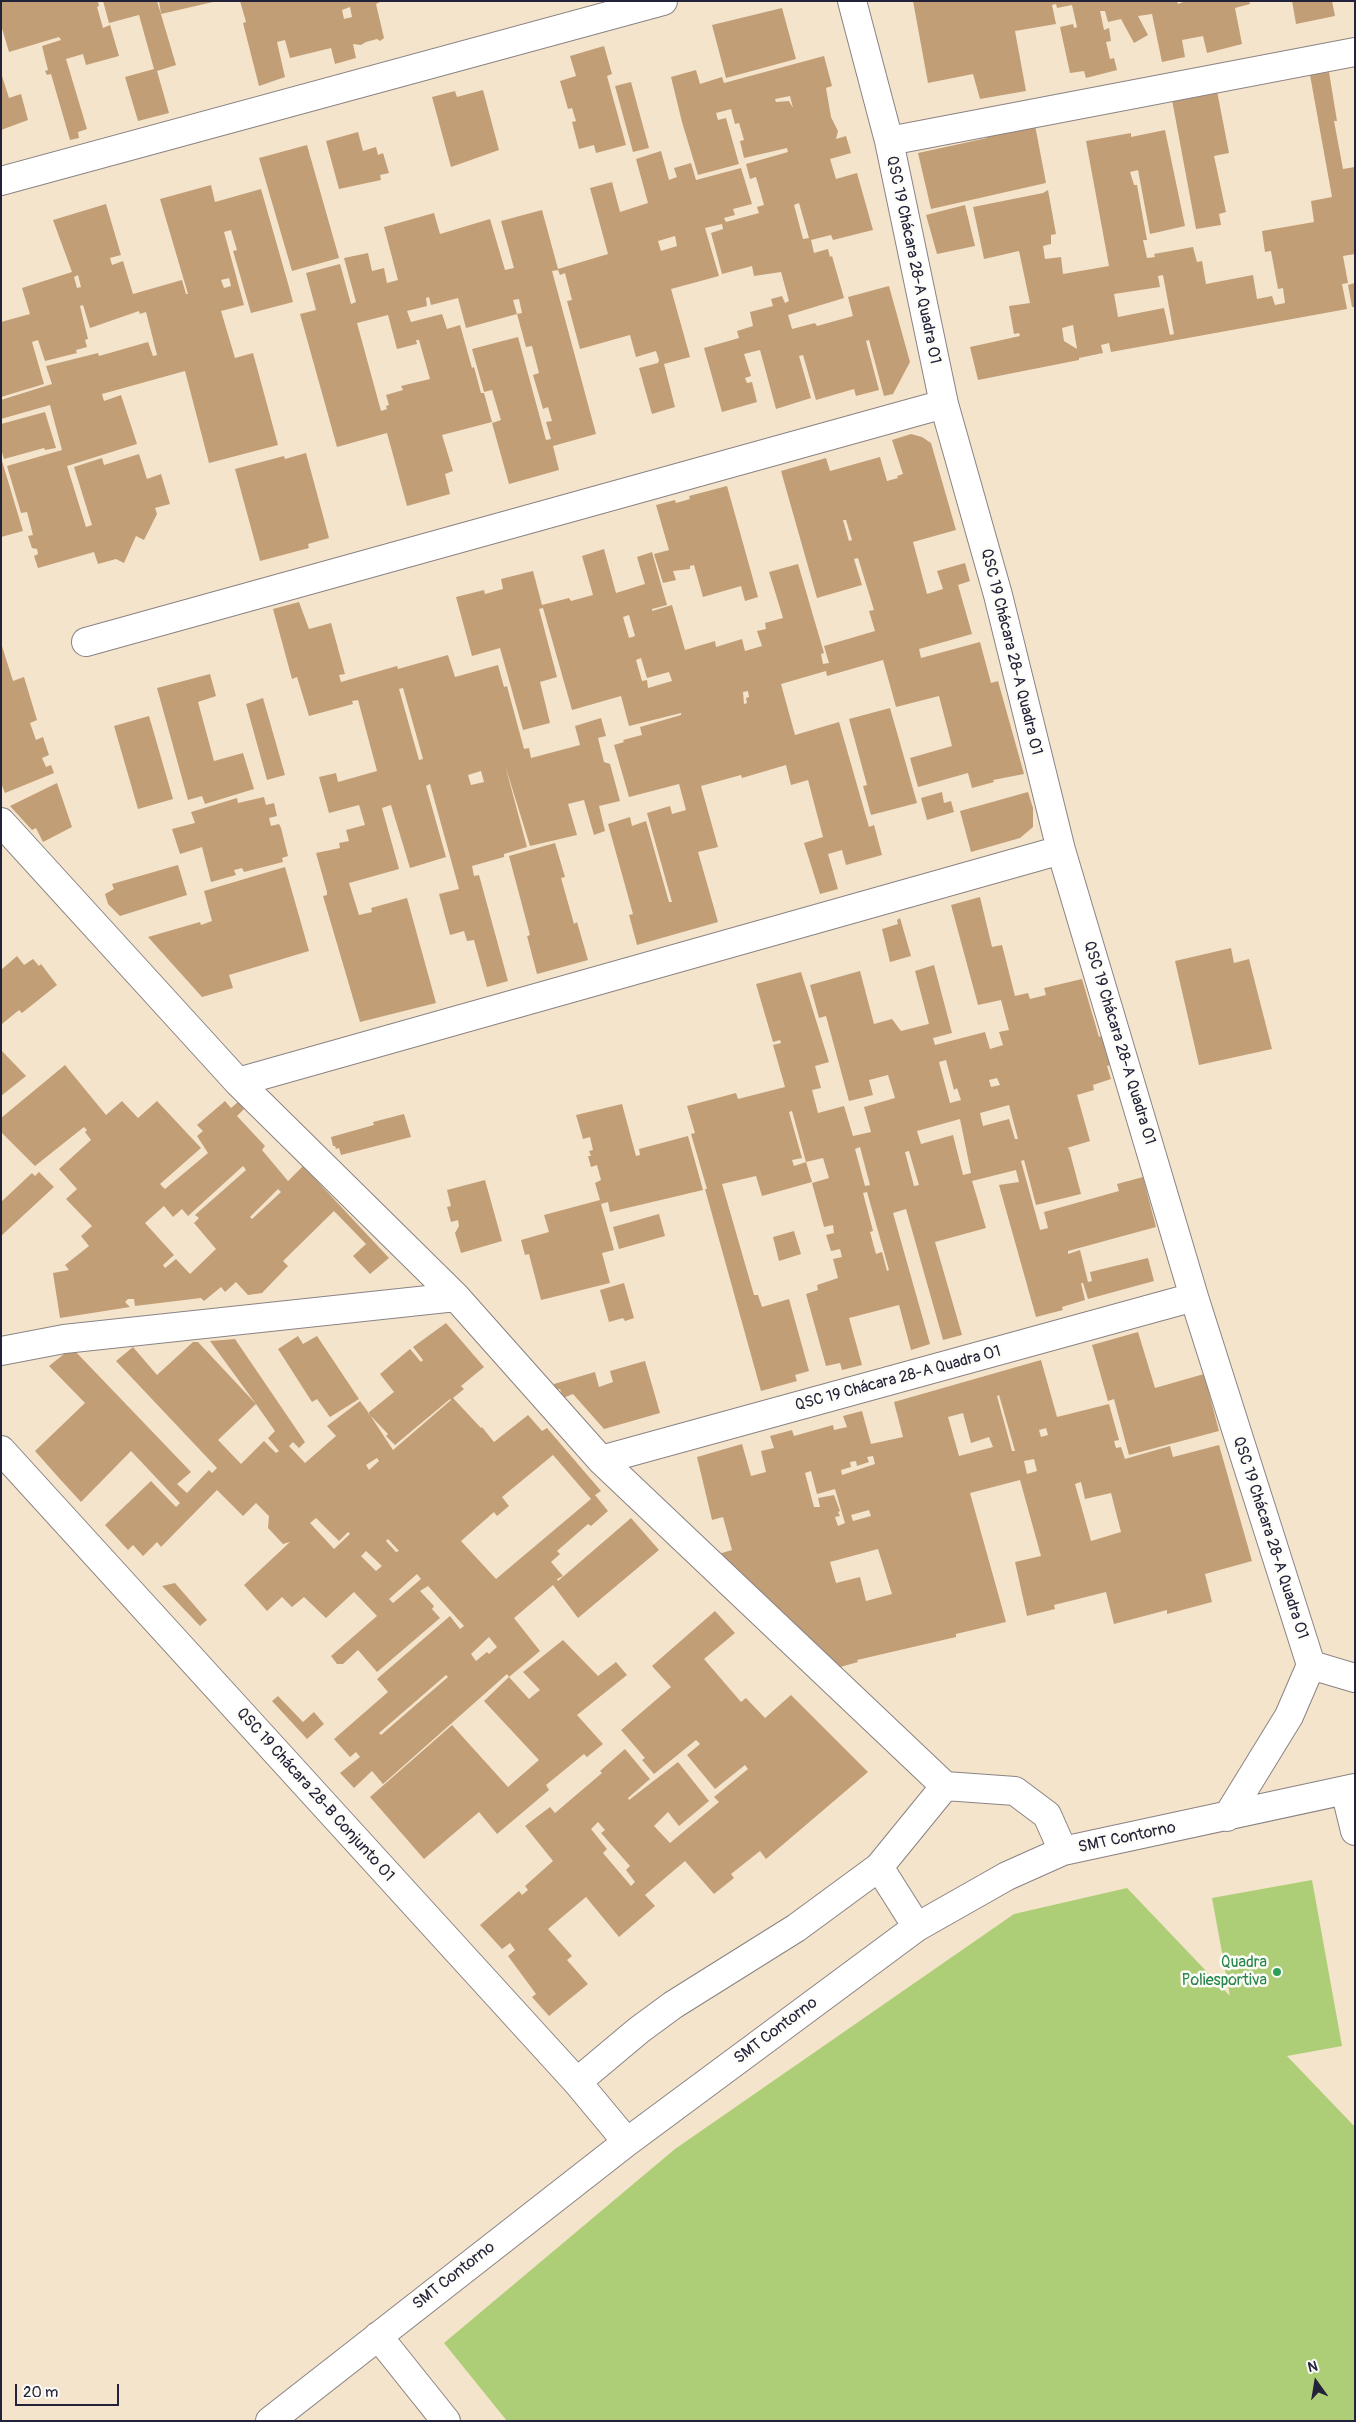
<!DOCTYPE html>
<meta charset="utf-8">
<style>
body{margin:0}
#map{position:relative;width:1356px;height:2422px;overflow:hidden;background:#f4e4cb;font-family:Pangolin,sans-serif}
canvas{display:block}
.frame{position:absolute;inset:0;border:2px solid #22223b;pointer-events:none}
.north{position:absolute;left:1291px;top:2357px;width:50px;height:50px;-webkit-text-stroke:4px #fdfcf7;paint-order:stroke;rotate:347deg;font-size:14px;font-weight:700;line-height:20px;text-align:center;color:#22223b}
.north::after{content:'';display:block;margin:auto;width:18px;height:22px;background:#22223b;clip-path:polygon(50% 0,100% 100%,50% 72%,0 100%)}
.scale{position:absolute;left:15px;top:2384px;width:104px;height:22px;box-sizing:border-box;border:2px solid #22223b;border-top:0;padding-left:6px;font-size:15px;line-height:18px;white-space:nowrap;color:#22223b;-webkit-text-stroke:4px #fdfcf7;paint-order:stroke}
</style>
<div id="map">
<canvas width="1356" height="2422"></canvas>
<div class="frame"></div>
<div class="north">N</div>
<div class="scale">20 m</div>
</div>
<script>
const c = document.querySelector('canvas').getContext('2d');
c.lineJoin = 'round';
function fillPath(path, color) {
  c.fillStyle = color;
  c.fill(path, 'evenodd');
}
function shape(rows) {
  const path = new Path2D();
  for (const r of rows) {
    path.moveTo(r[0], r[1]);
    for (let i = 2; i < r.length; i += 2) path.lineTo(r[i], r[i + 1]);
  }
  return path;
}
function trace(path, color, width, dash) {
  c.strokeStyle = color;
  c.lineWidth = width;
  c.lineCap = dash ? 'butt' : 'round';
  c.setLineDash(dash || []);
  c.stroke(path);
}
function drawText(font, color, halo, rows, align = 'center') {
  c.font = font + ' Pangolin,sans-serif';
  c.lineWidth = 5;
  c.setLineDash([]);
  c.textBaseline = 'middle';
  c.strokeStyle = halo;
  c.fillStyle = color;
  for (const [text, x, y, turn = 0] of rows) {
    c.save();
    c.translate(x, y);
    c.rotate((+turn || 0) * Math.PI / 180);
    c.textAlign = isNaN(turn) ? turn : align;
    if (halo) c.strokeText(text, 0, 0);
    c.fillText(text, 0, 0);
    c.restore();
  }
}
fillPath(shape([
 [1312,1880,1342,2046,1287,2056,1355,2127,1355,2421,507,2421,444,2343,675,2149,1014,1914,1127,1888,1230,1996,1212,1898]
]), '#adce76');
fillPath(shape([
 [1,1,98,1,99,6,97,7,103,28,110,25,119,56,86,65,83,54,66,59,87,129,78,132,79,138,70,140,51,74,47,75,45,71,48,70,42,46,61,40,59,37,9,52,1,25],
 [103,1,157,1,176,65,157,71,169,113,138,121,125,77,154,69,139,15,109,23],
 [159,1,213,1,213,2,161,14],
 [240,1,382,1,376,4,384,38,380,41,377,39,366,42,361,45,353,44,356,58,335,64,331,48,290,58,285,40,277,42,285,77,259,86,243,23,246,22],
 [350,7,352,17,344,19,342,10],
 [913,1,1177,1,1178,4,1186,1,1249,1,1250,4,1235,8,1242,44,1207,53,1203,36,1182,40,1185,57,1162,62,1152,14,1138,16,1148,35,1134,43,1121,19,1108,22,1105,11,1100,11,1104,30,1109,28,1111,41,1106,42,1110,59,1114,58,1117,70,1086,78,1084,71,1070,73,1060,27,1073,24,1074,28,1077,27,1072,5,1057,8,1056,4,1052,5,1056,24,1015,31,1026,91,980,99,973,74,928,83],
 [1292,1,1332,1,1335,16,1296,24],
 [782,8,796,59,726,78,712,25],
 [604,46,612,74,607,76,626,145,596,153,594,145,579,149,572,122,576,121,572,108,568,109,560,81,576,76,570,56],
 [824,56,832,86,826,88,831,117,838,131,836,139,846,136,851,153,830,159,836,179,857,173,873,230,833,240,831,235,811,240,814,253,828,249,830,257,832,256,844,298,788,315,792,329,815,323,817,326,853,316,848,297,889,286,910,362,893,394,884,396,869,340,866,341,879,390,856,396,854,389,816,400,803,355,799,356,811,398,776,409,760,350,744,354,751,376,745,378,747,383,752,382,757,402,722,412,704,348,739,338,737,331,753,326,750,312,773,306,771,299,782,296,785,303,789,301,781,272,754,276,752,266,722,274,711,233,723,229,722,224,705,228,719,276,671,289,690,357,664,364,675,407,652,414,639,368,658,363,659,360,656,351,636,357,630,335,580,349,567,301,572,300,565,273,560,275,558,270,552,271,596,434,553,446,559,470,509,484,492,423,501,420,492,390,484,392,472,349,518,337,546,440,551,439,546,422,552,421,548,407,543,409,533,375,539,373,532,346,526,347,517,314,466,328,458,298,431,305,429,297,426,298,427,306,407,311,411,322,442,314,447,329,460,325,472,368,474,367,481,393,484,393,492,422,442,435,453,471,445,474,450,494,407,506,387,433,337,447,300,314,316,310,306,273,340,264,351,304,356,302,344,258,368,253,372,271,384,268,387,283,398,280,384,227,434,213,440,234,490,219,505,270,514,268,501,221,542,210,558,269,608,254,590,188,612,182,620,212,648,203,636,159,661,151,669,180,677,177,674,168,691,163,696,180,741,168,752,204,733,209,735,215,724,218,726,222,759,213,757,207,764,205,756,177,750,179,746,164,788,152,787,148,744,158,740,141,744,140,739,123,735,124,731,109,716,113,718,120,726,118,739,164,698,175,682,122,671,77,696,70,700,84,722,77,724,83],
 [790,96,793,108,789,101,776,102,775,99],
 [799,203,809,238,803,239,794,205],
 [675,236,677,246,661,251,658,241],
 [519,299,522,313,517,314,513,300],
 [388,315,397,349,417,344,416,340,419,340,430,379,401,386,403,390,386,395,389,405,386,406,387,409,381,411,357,323],
 [1329,72,1337,121,1334,121,1343,169,1355,167,1355,254,1343,256,1348,283,1342,284,1347,309,1111,352,1109,343,1101,345,1103,353,1079,358,1079,360,978,380,970,347,1020,336,1019,333,1014,334,1009,306,1030,303,1019,251,984,259,973,207,1043,193,1048,190,1056,234,1051,235,1051,244,1043,246,1045,259,1061,257,1063,274,1109,266,1086,141,1131,133,1131,137,1165,130,1185,226,1150,234,1138,170,1130,172,1134,185,1137,185,1147,240,1143,240,1147,258,1155,257,1154,254,1193,247,1197,262,1202,261,1206,284,1253,275,1257,299,1272,296,1275,305,1285,303,1283,288,1278,289,1271,251,1265,252,1262,231,1314,222,1311,201,1332,197,1310,75],
 [1163,275,1174,334,1170,335,1164,308,1118,317,1114,294,1160,287,1158,276],
 [1073,325,1077,349,1064,341,1062,328],
 [1,73,9,98,21,94,28,120,1,130],
 [631,82,649,148,633,152,615,86],
 [483,90,499,150,451,167,432,97,455,91,457,97],
 [1217,91,1229,153,1214,156,1226,212,1219,214,1221,225,1196,229,1172,100],
 [1035,125,1046,183,931,209,918,153,987,138,987,134],
 [358,132,363,151,376,147,378,155,383,153,389,173,380,175,381,180,339,189,326,141],
 [307,145,339,258,292,271,259,158],
 [211,185,215,202,261,189,289,287,293,302,251,313,233,251,237,250,231,230,224,232,244,305,221,311,235,358,253,353,278,445,209,463,185,371,102,394,104,401,121,395,137,444,67,466,86,527,92,525,74,467,102,458,104,465,139,454,147,479,161,474,170,504,155,508,157,514,144,540,136,536,124,563,116,559,98,564,94,552,38,568,34,556,38,554,37,549,32,548,28,536,33,535,27,512,21,513,7,466,62,450,50,405,1,419,1,400,52,384,46,366,98,353,99,356,148,342,153,356,157,355,146,312,140,314,139,311,90,328,83,305,80,306,88,339,85,340,87,347,76,350,77,353,45,361,38,340,32,342,44,384,1,397,1,322,30,314,22,288,72,272,53,220,106,204,121,255,110,258,112,265,123,261,133,294,182,280,186,294,188,294,160,199],
 [78,275,81,287,77,288,74,277],
 [229,278,231,286,224,288,221,280],
 [965,205,975,246,937,254,926,215],
 [1355,283,1355,307,1352,307,1348,285],
 [45,412,56,448,45,450,44,448,4,459,1,449,1,424],
 [911,434,922,437,931,443,956,530,913,542,927,594,943,589,937,571,965,563,970,581,958,585,972,634,919,649,921,658,980,642,991,683,998,681,1024,774,993,780,994,782,972,788,968,773,918,787,910,758,952,746,939,696,896,707,883,660,827,676,826,671,781,684,795,735,839,722,869,827,874,825,882,855,846,865,842,850,828,854,838,889,820,894,804,843,823,837,808,780,791,785,786,765,742,778,741,775,701,786,718,847,698,852,718,922,637,945,629,915,633,914,608,824,630,817,632,826,646,821,669,902,672,902,647,813,670,806,672,814,686,810,679,784,629,797,614,745,624,742,623,740,642,735,640,727,681,715,681,713,629,726,621,696,572,710,543,608,539,609,557,677,540,682,550,723,523,730,500,648,472,656,456,597,484,590,485,594,503,589,501,579,533,571,542,605,569,598,571,601,593,595,582,556,604,549,616,593,645,584,637,557,652,552,667,605,652,609,652,611,672,605,685,650,715,641,716,647,742,639,745,651,762,646,757,631,766,629,765,623,783,618,769,572,798,564,824,653,821,654,823,664,829,663,824,646,875,631,869,611,874,610,858,558,854,559,862,585,817,598,781,471,826,458,830,471,880,457,887,481,898,478,897,476,903,474,892,440],
 [843,520,846,520,852,540,849,541],
 [629,615,635,636,629,638,623,617],
 [641,658,647,678,669,672,672,681,648,688,647,680,642,681,636,660],
 [748,691,749,697,746,698,747,703,744,704,743,692],
 [306,453,329,538,308,544,309,548,260,561,235,469,284,456,285,459],
 [2,461,23,531,1,537,1,462],
 [727,486,758,597,745,601,741,586,703,597,694,565,690,566,690,569,673,571,676,580,663,583,654,554,669,550,656,505,675,500,676,503,690,499,689,496],
 [299,602,309,629,331,623,345,674,339,675,341,682,397,666,398,669,448,655,455,677,498,665,504,687,507,686,524,749,529,748,531,758,580,745,575,726,601,718,606,736,598,738,604,762,610,764,620,801,599,806,605,831,594,835,584,800,568,804,577,835,530,846,505,765,527,847,504,854,504,857,472,866,474,876,479,875,508,981,487,987,474,940,467,941,464,931,450,935,439,894,459,889,430,784,426,786,446,857,410,868,391,805,382,808,399,869,349,883,359,915,372,912,371,908,407,898,436,1003,360,1022,323,896,327,895,327,892,316,853,340,848,339,843,349,841,346,830,365,825,359,805,329,813,319,777,336,773,338,782,377,771,358,700,352,701,353,704,309,716,297,677,292,679,273,609],
 [403,688,423,759,419,760,399,689],
 [481,771,484,782,471,785,468,775],
 [1,643,13,681,24,677,37,720,30,723,36,740,43,737,49,755,42,758,46,767,51,765,54,773,5,793,1,783],
 [210,674,216,696,198,702,214,761,243,753,254,789,205,804,202,796,188,800,157,688],
 [263,698,285,775,267,780,246,704],
 [890,708,917,803,871,815,863,786,867,785,849,719],
 [149,716,173,799,138,809,114,726],
 [57,783,72,827,43,842,36,828,32,830,10,806],
 [942,792,944,803,951,801,954,812,927,820,921,798],
 [1028,792,1033,808,1033,827,1020,838,971,852,960,811],
 [264,797,266,805,274,803,277,816,269,818,271,826,279,824,281,828,288,856,282,858,283,862,244,872,242,868,234,870,236,875,211,882,202,847,180,854,172,829,195,823,191,812,237,798,238,803],
 [555,843,565,877,561,878,574,924,577,922,588,960,537,974,527,936,530,935,509,856],
 [178,865,187,895,120,916,108,904,105,894,114,889,112,884],
 [285,867,309,951,229,975,233,988,202,997,148,937,200,922,201,925,212,921,204,891],
 [980,897,992,947,1002,945,1015,996,1028,993,1030,999,1046,995,1044,988,1082,979,1099,1037,1106,1034,1110,1049,1105,1051,1107,1054,1111,1053,1114,1064,1107,1066,1111,1079,1093,1085,1094,1090,1077,1095,1090,1141,1067,1148,1069,1149,1081,1194,1036,1205,1024,1160,1021,1161,1040,1230,1048,1228,1044,1212,1119,1191,1117,1184,1143,1177,1156,1227,1068,1251,1068,1254,1080,1250,1088,1282,1092,1281,1090,1272,1148,1258,1154,1281,1088,1299,1083,1283,1081,1283,1085,1300,1062,1307,1063,1310,1036,1317,999,1185,1019,1182,1016,1170,972,1181,986,1228,935,1242,962,1335,943,1340,906,1209,893,1213,930,1344,911,1350,899,1305,849,1318,862,1365,842,1370,840,1363,826,1366,806,1294,818,1290,817,1285,838,1278,833,1259,842,1257,840,1249,831,1251,826,1235,834,1233,833,1225,824,1227,812,1183,829,1178,823,1158,806,1162,792,1111,789,1112,802,1158,792,1160,794,1166,806,1162,812,1182,762,1196,756,1176,722,1184,754,1295,758,1295,762,1307,789,1299,809,1371,795,1375,797,1381,761,1391,705,1189,707,1189,691,1134,695,1133,687,1106,736,1093,738,1099,785,1087,773,1045,781,1043,780,1040,773,1042,756,984,801,972,829,1062,815,1066,821,1088,812,1090,818,1113,844,1106,853,1136,871,1132,864,1107,895,1098,888,1075,869,1080,873,1095,849,1101,826,1016,819,1018,810,985,860,971,874,1024,892,1019,901,1031,929,1024,915,971,934,965,952,1033,933,1038,935,1045,985,1032,990,1049,1003,1045,999,1032,1009,1030,1001,1000,978,1005,951,905],
 [946,1060,954,1090,957,1088,961,1100,950,1103,939,1062],
 [997,1078,1000,1085,991,1087,989,1080],
 [1009,1105,1018,1139,1015,1139,1009,1119,983,1126,980,1113],
 [960,1119,971,1173,963,1175,953,1135,921,1144,917,1131],
 [860,1147,870,1185,865,1186,855,1149],
 [909,1151,919,1185,914,1186,905,1152],
 [867,1192,889,1270,887,1271,882,1252,876,1254,870,1232,873,1231,863,1193],
 [900,918,911,956,890,962,882,929,898,924,897,920],
 [1231,948,1234,963,1249,959,1272,1049,1199,1065,1175,961],
 [17,956,24,965,33,959,39,966,41,964,57,985,22,1013,19,1010,2,1024,1,970],
 [1,1050,26,1076,1,1096],
 [65,1065,106,1115,122,1101,138,1118,157,1101,201,1148,160,1184,165,1189,208,1153,197,1136,203,1131,197,1125,225,1101,231,1108,238,1102,244,1109,237,1116,265,1146,262,1150,288,1181,303,1166,389,1258,370,1274,353,1256,366,1244,334,1211,283,1261,288,1266,262,1293,248,1295,236,1282,225,1292,221,1287,204,1301,201,1298,135,1306,134,1299,128,1299,125,1302,130,1307,60,1318,53,1273,69,1270,65,1265,89,1246,81,1236,92,1226,66,1199,77,1189,59,1169,91,1140,85,1132,87,1130,84,1127,35,1166,1,1132,1,1118],
 [243,1166,246,1170,195,1215,199,1218,194,1223,216,1249,190,1274,176,1259,165,1268,163,1265,174,1255,145,1223,164,1206,173,1217,182,1209,188,1216],
 [278,1189,281,1192,252,1219,250,1217],
 [622,1104,636,1156,640,1155,639,1149,688,1136,703,1190,610,1212,608,1202,601,1204,614,1250,602,1253,610,1283,541,1300,529,1254,525,1255,521,1240,549,1232,544,1215,600,1200,595,1183,601,1180,597,1165,591,1167,588,1156,591,1156,589,1151,593,1150,590,1137,583,1139,576,1115],
 [404,1114,411,1137,341,1155,339,1148,336,1149,335,1146,333,1146,331,1137,374,1125,373,1122],
 [39,1172,54,1187,1,1236,1,1202,32,1173,35,1176],
 [485,1180,502,1241,461,1253,455,1233,459,1226,458,1220,451,1222,447,1207,451,1206,447,1190],
 [659,1214,665,1236,619,1249,613,1227],
 [794,1231,801,1254,779,1261,773,1237],
 [624,1283,634,1318,625,1321,623,1318,609,1322,600,1290],
 [446,1323,484,1367,461,1386,464,1389,453,1398,481,1428,482,1427,494,1442,528,1415,542,1431,547,1428,601,1491,595,1495,608,1511,591,1526,588,1524,557,1551,560,1554,551,1562,563,1576,557,1579,558,1581,631,1518,659,1550,578,1618,553,1585,514,1618,540,1651,509,1677,507,1674,383,1784,372,1771,354,1788,340,1773,360,1757,356,1752,350,1757,334,1739,388,1692,377,1679,450,1616,460,1629,464,1626,428,1586,420,1591,434,1606,432,1609,440,1618,377,1672,358,1650,343,1664,337,1664,331,1656,377,1616,354,1592,326,1618,304,1597,292,1607,282,1597,267,1611,244,1585,290,1542,283,1544,268,1528,269,1516,256,1503,243,1516,217,1490,161,1547,157,1542,143,1556,133,1545,128,1550,105,1525,151,1481,176,1507,180,1503,131,1451,81,1502,59,1478,35,1451,85,1403,49,1366,69,1350,74,1350,191,1472,177,1484,187,1493,209,1470,212,1473,217,1468,116,1361,133,1347,157,1375,193,1342,198,1342,256,1404,218,1440,241,1464,264,1441,276,1453,279,1451,268,1438,275,1431,256,1404,210,1341,235,1339,305,1442,299,1448,293,1442,289,1446,305,1463,336,1436,327,1426,360,1401,368,1412,393,1450,451,1400,450,1399,395,1445,386,1436,388,1434,368,1413,394,1392,380,1374,410,1349,421,1362,423,1360,413,1347],
 [553,1455,591,1499,496,1579,461,1541,494,1512,497,1516,509,1506,502,1497],
 [377,1458,379,1461,369,1470,366,1465],
 [316,1518,339,1541,348,1532,350,1534,334,1549,310,1523],
 [388,1539,399,1551,396,1552,386,1541],
 [366,1551,382,1566,376,1571,361,1556],
 [417,1574,421,1579,393,1603,389,1599],
 [489,1637,497,1647,489,1654,487,1652,476,1661,471,1654],
 [446,1675,448,1677,381,1735,379,1733],
 [1138,1332,1155,1388,1204,1374,1219,1431,1129,1455,1114,1399,1108,1401,1092,1345],
 [298,1336,303,1344,317,1336,359,1399,330,1417,317,1399,312,1402,278,1349],
 [1041,1360,1057,1417,1109,1404,1119,1440,1114,1441,1116,1448,1121,1447,1125,1459,1170,1446,1173,1457,1219,1445,1252,1561,1205,1574,1212,1602,1167,1614,1167,1610,1114,1624,1106,1592,1054,1605,1055,1609,1027,1616,1015,1562,1041,1556,1020,1480,970,1493,1006,1622,956,1634,956,1637,857,1660,858,1662,826,1671,715,1555,732,1550,723,1517,712,1520,697,1457,742,1444,751,1476,766,1472,761,1451,774,1448,770,1436,792,1430,794,1436,833,1425,834,1430,847,1427,843,1416,862,1411,871,1444,903,1437,894,1402],
 [999,1395,1015,1451,1012,1451,997,1396],
 [963,1413,971,1443,989,1437,993,1447,959,1456,948,1417],
 [1046,1428,1048,1435,1041,1437,1039,1430],
 [873,1456,875,1464,842,1475,841,1470,851,1467,850,1462,856,1461,857,1466,869,1462,867,1457],
 [1034,1459,1037,1471,1027,1474,1024,1461],
 [811,1471,817,1494,835,1489,845,1523,838,1526,835,1517,840,1516,838,1512,840,1511,834,1495,818,1498,820,1507,814,1507,805,1473],
 [1081,1482,1085,1499,1111,1493,1121,1532,1091,1541,1075,1484],
 [869,1510,871,1516,853,1521,851,1515],
 [878,1549,892,1594,866,1601,860,1577,836,1583,830,1562],
 [645,1361,660,1413,604,1429,573,1394,563,1398,560,1389,555,1390,554,1384,595,1372,599,1387,613,1382,610,1371],
 [175,1583,207,1620,200,1626,162,1586],
 [715,1611,735,1633,704,1659,741,1702,746,1698,765,1718,791,1695,868,1772,766,1859,760,1851,731,1874,734,1878,714,1894,685,1861,645,1895,655,1906,619,1937,586,1897,548,1929,572,1956,567,1960,588,1984,549,2016,532,1997,536,1994,508,1956,515,1950,510,1943,502,1949,480,1925,519,1891,522,1895,528,1890,525,1886,553,1861,525,1826,550,1807,555,1813,602,1773,600,1771,625,1749,650,1779,628,1798,629,1800,678,1762,709,1801,679,1826,668,1812,654,1826,670,1843,719,1802,714,1797,748,1769,745,1765,715,1789,687,1755,700,1744,696,1740,654,1774,642,1760,645,1758,621,1730,671,1687,652,1666],
 [598,1822,605,1830,601,1833,630,1866,626,1870,635,1882,631,1886,603,1853,607,1849,591,1829],
 [563,1640,598,1676,616,1662,627,1675,577,1715,603,1744,587,1757,584,1754,546,1785,549,1790,497,1834,479,1812,424,1859,370,1797,452,1725,508,1787,539,1760,484,1701,509,1677,529,1699,540,1690,523,1672],
 [278,1696,303,1722,314,1712,324,1724,307,1739,272,1701]
]), '#c29e77');
const minor = shape([
 [852,1,889,141,944,404,998,595,1061,850,1194,1297,1311,1665,1289,1716,1227,1817],
 [889,141,1355,52],
 [1,181,663,1],
 [86,642,944,404],
 [1,822,238,1082,456,1297,601,1460,945,1786,1015,1791,1047,1815,1063,1851],
 [238,1082,1061,850],
 [1,1351,64,1339,456,1297],
 [1,1450,577,2082,627,2142],
 [601,1460,1194,1297],
 [1311,1665,1355,1678],
 [1345,1790,1355,1831],
 [879,1867,917,1927],
 [577,2082,639,2030,673,2005,796,1928,879,1867,945,1786],
 [378,2336,446,2421],
 [270,2421,627,2142,917,1927,1007,1876,1063,1851,1355,1788]
]);
trace(minor, '#8b8383', 30);
trace(minor, '#fff', 28);
for (const [x, y, r, color] of [
 [1277,1972,5,"#2e9e5b"]
]) {
  const dot = new Path2D();
  dot.arc(x, y, r, 0, 2 * Math.PI);
  c.fillStyle = color;
  c.fill(dot);
  trace(dot, '#fdfcf7', 2);
}
drawText('16px', '#22223b', '#fdfcf7', [
 ["QSC 19 Chácara 28-A Quadra 01",913,260,78],
 ["QSC 19 Chácara 28-A Quadra 01",1011,652,76],
 ["QSC 19 Chácara 28-A Quadra 01",1119,1043,73],
 ["QSC 19 Chácara 28-A Quadra 01",898,1379,-15],
 ["QSC 19 Chácara 28-A Quadra 01",1270,1538,72],
 ["QSC 19 Chácara 28-B Conjunto 01",315,1795,48],
 ["SMT Contorno",1127,1838,-12],
 ["SMT Contorno",776,2031,-37],
 ["SMT Contorno",454,2276,-38]
]);
drawText('16px', '#27864d', '#fdfcf7', [
 ["Quadra",1267,1963],
 ["Poliesportiva",1267,1981]
], 'right');
</script>
